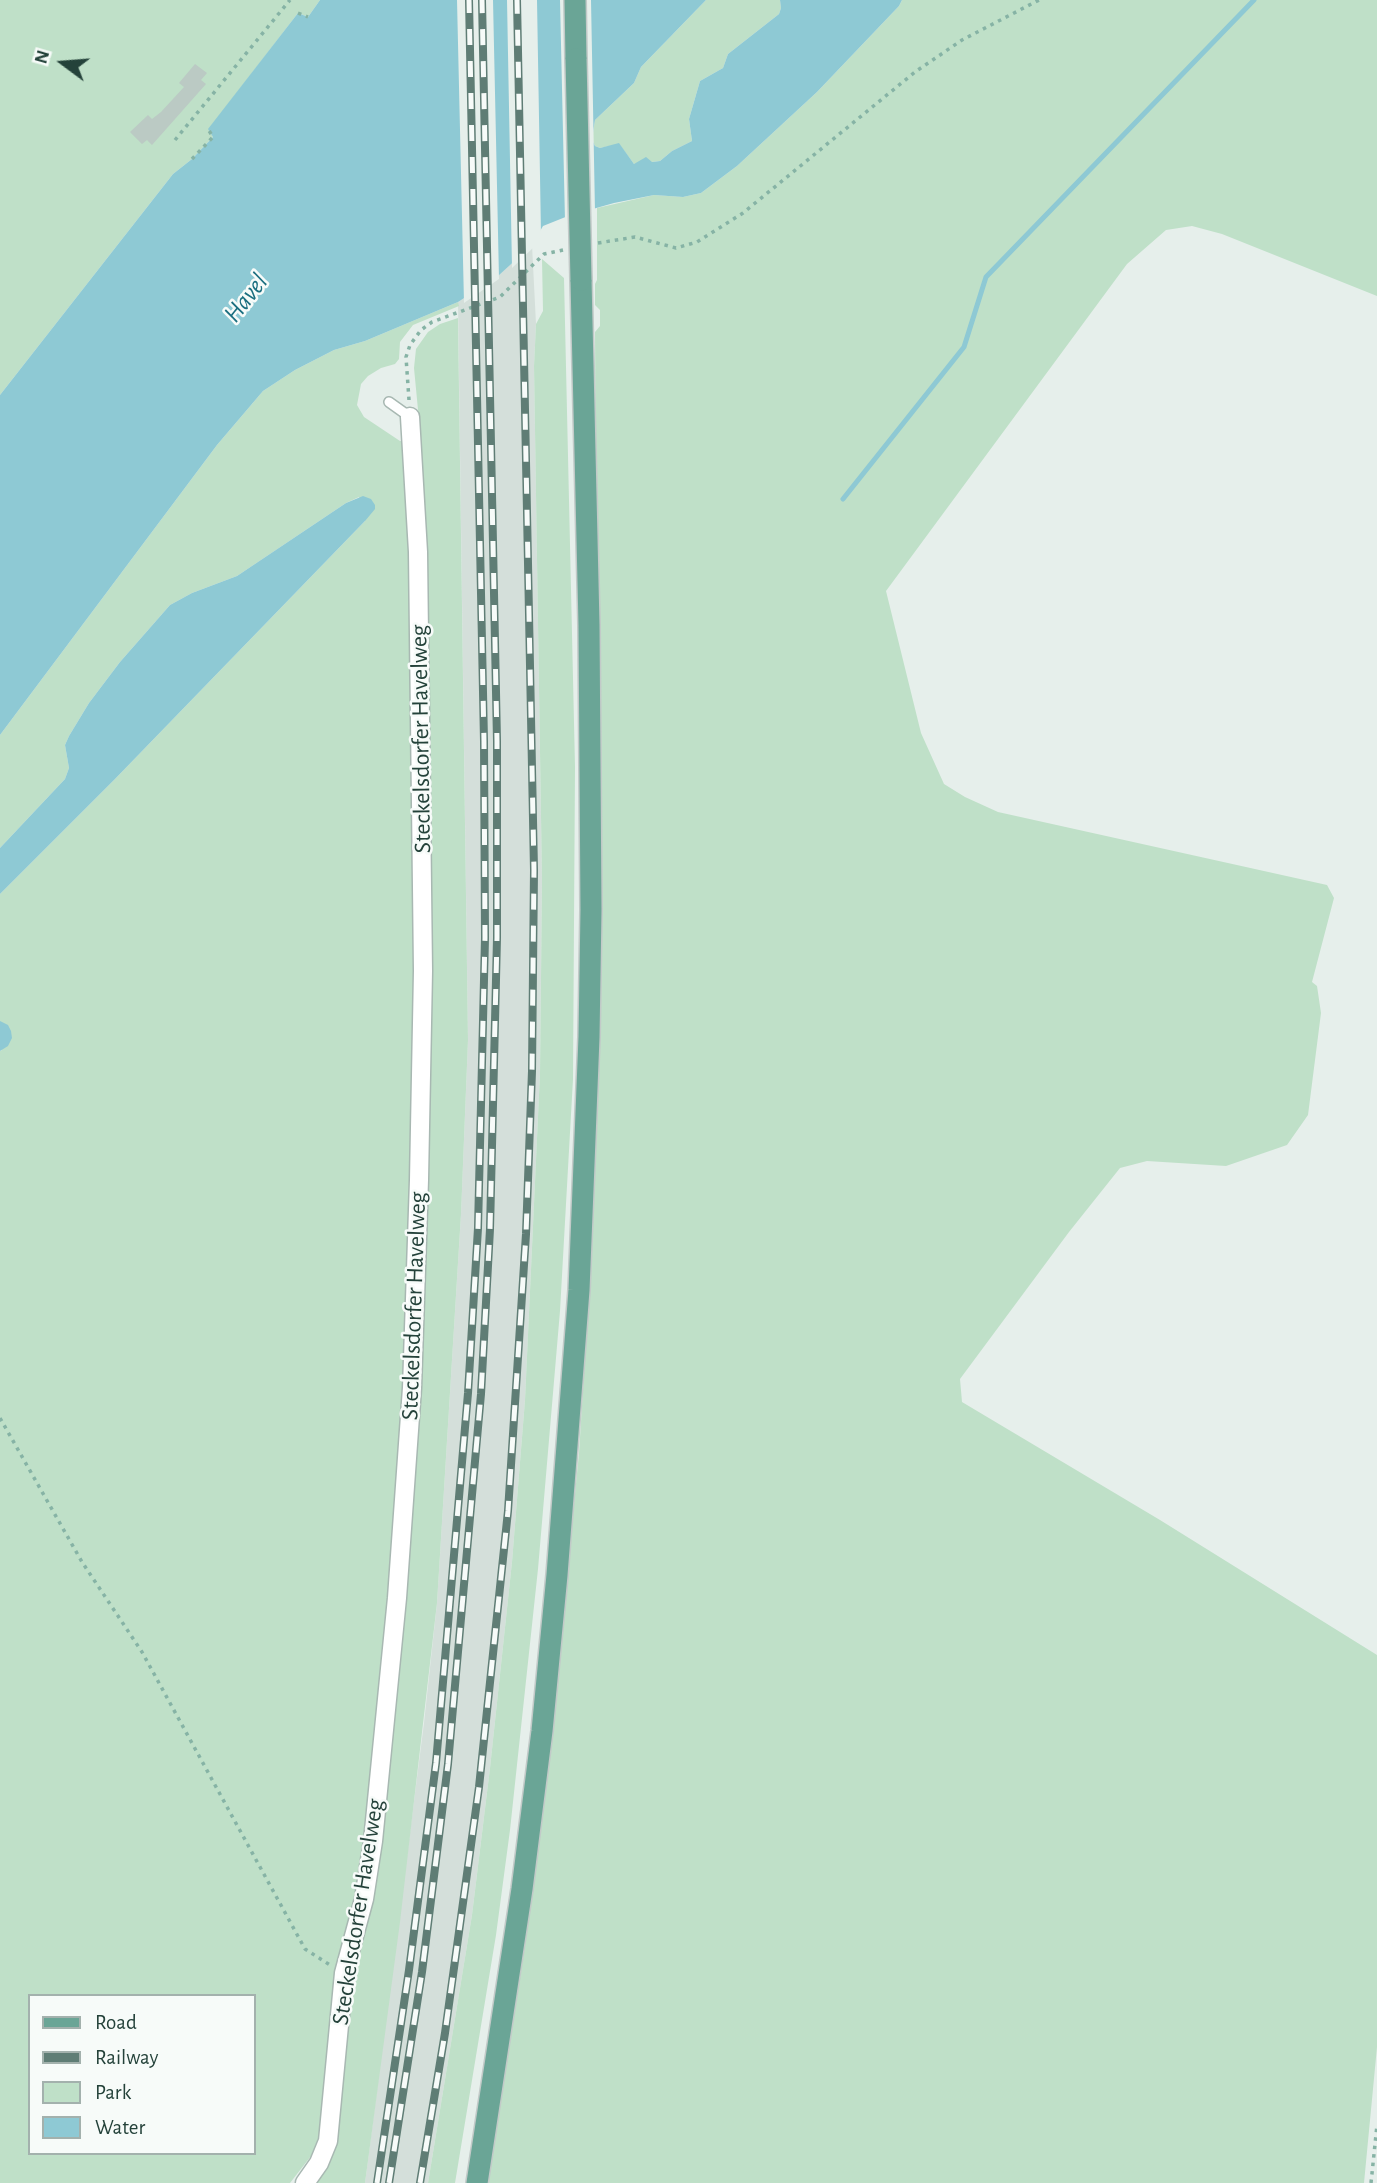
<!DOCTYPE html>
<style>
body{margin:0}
#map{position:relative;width:1377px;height:2183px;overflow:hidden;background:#e6efeb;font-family:"Alegreya Sans",sans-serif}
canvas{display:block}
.legend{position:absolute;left:28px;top:1994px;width:228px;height:161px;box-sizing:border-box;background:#f7fbf9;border:2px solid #a3b1ad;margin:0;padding:9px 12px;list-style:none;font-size:21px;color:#24423a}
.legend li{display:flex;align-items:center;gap:14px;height:35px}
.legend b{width:35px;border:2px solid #a3b1ad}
.north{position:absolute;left:28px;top:28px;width:70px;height:70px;-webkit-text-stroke:5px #f7fbf9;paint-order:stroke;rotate:286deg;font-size:19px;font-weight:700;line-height:28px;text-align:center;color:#24423a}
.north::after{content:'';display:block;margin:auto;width:24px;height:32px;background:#24423a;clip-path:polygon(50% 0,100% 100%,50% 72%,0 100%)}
</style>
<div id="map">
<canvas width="1377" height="2183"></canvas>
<ul class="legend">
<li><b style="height:9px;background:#6aa596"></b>Road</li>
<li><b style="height:9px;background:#5f7d75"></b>Railway</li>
<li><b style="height:19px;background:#bfe0c8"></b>Park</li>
<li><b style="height:19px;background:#8ec9d4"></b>Water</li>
</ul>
<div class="north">N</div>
</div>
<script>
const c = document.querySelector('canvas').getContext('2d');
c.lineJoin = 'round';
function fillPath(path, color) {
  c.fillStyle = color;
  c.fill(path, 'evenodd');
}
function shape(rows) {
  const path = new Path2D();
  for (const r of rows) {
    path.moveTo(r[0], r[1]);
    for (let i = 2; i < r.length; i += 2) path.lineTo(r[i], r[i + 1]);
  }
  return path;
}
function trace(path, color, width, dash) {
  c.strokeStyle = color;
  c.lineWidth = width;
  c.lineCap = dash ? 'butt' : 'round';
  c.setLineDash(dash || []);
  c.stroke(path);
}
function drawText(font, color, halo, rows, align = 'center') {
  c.font = font + ' "Alegreya Sans",sans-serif';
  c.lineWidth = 5;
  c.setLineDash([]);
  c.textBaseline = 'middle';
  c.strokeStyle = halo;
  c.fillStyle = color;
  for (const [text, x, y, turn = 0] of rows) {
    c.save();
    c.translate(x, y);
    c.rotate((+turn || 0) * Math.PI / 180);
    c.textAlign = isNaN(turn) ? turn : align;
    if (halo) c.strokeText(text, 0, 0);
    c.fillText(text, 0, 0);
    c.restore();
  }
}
fillPath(shape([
 [532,245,536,324,534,366,542,881,540,1073,525,1400,512,1562,490,1768,472,1915,428,2183,365,2183,424,1723,437,1603,461,1214,468,1040,458,302,497,277]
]), '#d4dfda');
fillPath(shape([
 [0,0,320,0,308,17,298,13,209,129,213,137,192,159,173,174,0,395],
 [706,0,780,0,781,8,779,14,728,54,723,68,700,81,689,119,692,141,672,151,660,161,634,164,619,144,600,148,595,146,592,139,595,120,634,83,641,67],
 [902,0,1377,0,1377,296,1222,234,1192,226,1166,230,1127,264,886,591,921,733,944,784,965,797,998,812,1327,885,1334,898,1312,982,1317,986,1321,1013,1308,1115,1287,1145,1226,1166,1147,1161,1120,1168,1069,1232,960,1379,962,1402,1160,1520,1377,1655,1377,2047,1364,2183,488,2183,525,1946,554,1708,579,1453,587,1326,599,1032,595,332,600,326,600,310,595,305,595,284,597,280,597,208,654,195,683,197,701,193,737,166,817,92,899,6],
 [542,259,564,278,575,767,573,1079,560,1311,538,1569,510,1830,496,1935,455,2183,428,2183,472,1915,490,1768,512,1562,525,1400,540,1073,542,881,534,366,536,324,543,311],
 [458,302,459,306,413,325,400,342,399,359,395,364,381,368,368,376,361,384,357,405,364,417,400,441,421,441,414,368,416,349,428,332,440,324,458,318,468,1040,461,1214,437,1603,400,1922,365,2183,315,2183,329,2165,333,2149,349,1987,371,1911,378,1875,403,1606,388,1605,362,1870,321,2131,311,2156,290,2183,0,2183,0,1051,2,1050,0,1021,0,894,115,779,365,521,359,497,346,503,237,576,192,593,170,605,120,662,89,703,69,736,65,745,69,768,65,779,0,848,0,735,217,445,263,391,295,370,334,350,365,341],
 [30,1996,254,1996,254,2153,30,2153]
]), '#bfe0c8');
fillPath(shape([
 [320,0,706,0,641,67,634,83,595,120,592,139,595,146,600,148,619,143,634,164,646,157,652,162,660,161,672,151,692,141,689,119,700,81,723,68,728,54,779,14,781,8,780,0,902,0,899,6,817,92,737,166,701,193,683,197,654,195,614,203,568,216,543,226,532,245,497,277,458,302,365,341,334,350,295,370,263,391,217,445,0,735,0,395,173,174,192,159,213,137,208,129,298,13,308,17],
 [363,496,371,499,375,505,375,509,365,521,115,779,0,894,0,848,65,779,69,768,65,745,69,736,89,703,120,662,170,605,192,593,237,576,346,503],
 [0,1021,8,1025,11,1031,12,1038,8,1046,0,1051]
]), '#8ec9d4');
fillPath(shape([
 [457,0,493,0,499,279,464,303],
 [507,0,537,0,541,235,534,247,512,268],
 [560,0,591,0,595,212,565,221]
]), '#e6efeb');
trace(shape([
 [843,499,964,347,986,277,1254,0]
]), '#8ec9d4', 5);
fillPath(shape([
 [195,64,207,73,201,80,206,84,152,145,147,140,142,144,130,132,148,115,152,119,161,112,184,87,179,83]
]), '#bbcac4');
const lane = shape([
 [389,402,410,417]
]);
const street = shape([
 [305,2183,319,2163,328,2141,344,1973,364,1899,373,1841,397,1598,412,1388,419,1180,423,971,418,552,410,417]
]);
const primary = shape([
 [575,0,576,59],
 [477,2183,522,1889,542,1731,557,1575,579,1290,589,1037,591,910,589,625,581,280]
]);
trace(lane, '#a8b8b2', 12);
trace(street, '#a8b8b2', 21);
trace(primary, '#c2cac8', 24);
trace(shape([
 [298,13,308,17],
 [175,140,290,0],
 [192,159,213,137,208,129],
 [598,243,635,237,676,248,697,242,743,213,915,72,962,40,1039,0],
 [409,400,406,357,410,345,421,330,432,322,500,297,544,254,563,250],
 [0,1418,82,1562,142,1652,305,1949,330,1965],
 [1371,2183,1377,2125]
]), '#86b3a5', 3.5, [3.5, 5]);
trace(lane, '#fff', 9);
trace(street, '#fff', 18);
trace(primary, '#6aa596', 21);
const rail = shape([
 [377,2183,409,1970,436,1763,468,1393,478,1228,485,938,484,741,469,0],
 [389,2183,422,1972,448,1764,481,1394,490,1229,497,938,497,741,482,0],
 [420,2183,445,2033,479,1787,508,1511,526,1234,532,1071,534,870,517,0]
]);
trace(rail, '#5f7d75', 8);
trace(rail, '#f7fbf9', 5, [16]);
const primaryBridge = shape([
 [576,59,581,280]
]);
trace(primaryBridge, '#c2cac8', 24, []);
trace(primaryBridge, '#6aa596', 21);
drawText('24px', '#24423a', '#f7fbf9', [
 ["Steckelsdorfer Havelweg",421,739,-91],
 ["Steckelsdorfer Havelweg",414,1306,-88],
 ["Steckelsdorfer Havelweg",358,1912,-81]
]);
drawText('italic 26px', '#1c6f80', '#f7fbf9', [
 ["Havel",246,298,-52]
]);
</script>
